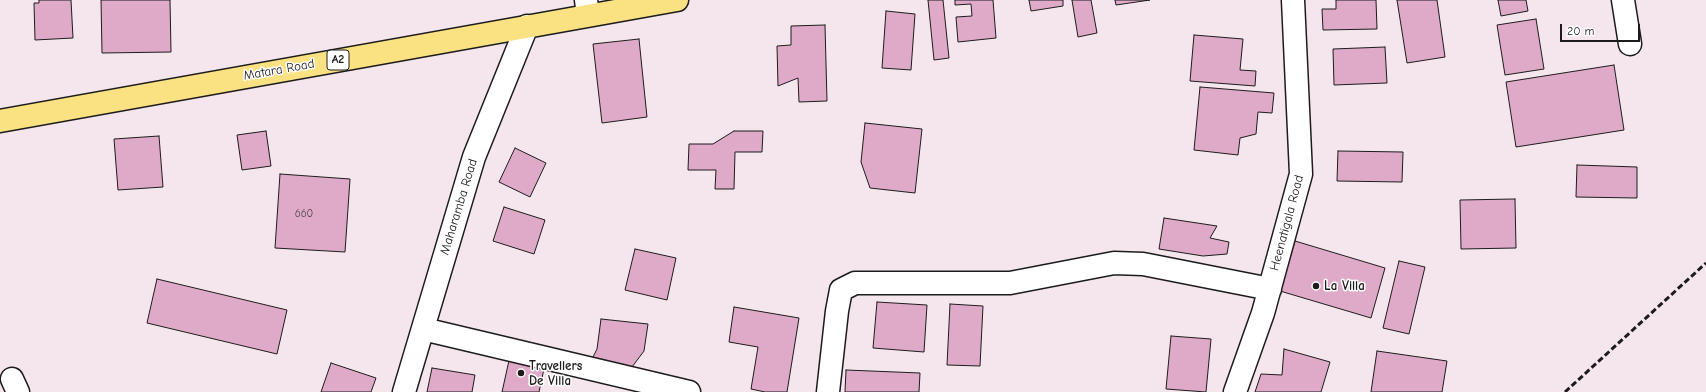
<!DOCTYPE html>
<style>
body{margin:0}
#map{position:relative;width:1706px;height:392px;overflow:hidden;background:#f5e6ee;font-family:"Comic Neue",sans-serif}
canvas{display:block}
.scale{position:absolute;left:1560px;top:24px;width:80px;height:18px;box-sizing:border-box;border:2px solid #1c1c1c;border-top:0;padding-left:5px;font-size:12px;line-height:14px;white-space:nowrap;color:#1c1c1c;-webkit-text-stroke:3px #fff;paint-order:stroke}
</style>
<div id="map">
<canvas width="1706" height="392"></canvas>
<div class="scale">20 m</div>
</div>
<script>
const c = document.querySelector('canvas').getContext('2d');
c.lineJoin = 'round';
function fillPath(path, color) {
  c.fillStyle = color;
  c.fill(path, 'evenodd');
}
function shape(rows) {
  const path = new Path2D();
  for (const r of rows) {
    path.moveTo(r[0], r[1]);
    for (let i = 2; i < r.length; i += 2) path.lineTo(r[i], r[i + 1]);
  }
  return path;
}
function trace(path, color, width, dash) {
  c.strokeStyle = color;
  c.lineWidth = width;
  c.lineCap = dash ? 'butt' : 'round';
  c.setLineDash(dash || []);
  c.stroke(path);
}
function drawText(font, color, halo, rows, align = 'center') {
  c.font = font + ' "Comic Neue",sans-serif';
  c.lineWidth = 3;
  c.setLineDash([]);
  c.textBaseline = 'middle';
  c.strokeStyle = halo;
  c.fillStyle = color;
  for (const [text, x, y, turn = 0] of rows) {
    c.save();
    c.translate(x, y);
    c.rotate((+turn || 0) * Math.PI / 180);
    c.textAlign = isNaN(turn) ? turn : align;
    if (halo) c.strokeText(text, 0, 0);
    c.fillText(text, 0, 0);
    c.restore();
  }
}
const building = shape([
 [39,0,71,0,73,38,35,40,34,3,39,3,39,0],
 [170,0,171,52,102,53,101,0,170,0],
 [928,0,943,0,949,58,934,60,928,0],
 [955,0,993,0,996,38,958,42,956,17,972,16,971,4,955,5,955,0],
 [1029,0,1063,0,1063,6,1031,11,1029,0],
 [1072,0,1091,0,1097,33,1078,37,1072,0],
 [1115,0,1150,0,1116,5,1115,0],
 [1336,0,1376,0,1377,29,1323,30,1322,9,1336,9,1336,0],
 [1397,0,1437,0,1445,57,1407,63,1397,0],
 [1498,0,1526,0,1528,11,1501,16,1498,0],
 [886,11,915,14,911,70,882,68,886,11],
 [1536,19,1544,69,1505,75,1497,25,1536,19],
 [825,25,827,101,799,102,798,78,778,86,777,46,791,45,791,26,825,25],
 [1194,35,1243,39,1240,70,1256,71,1255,86,1190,81,1194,35],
 [639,39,647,117,602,123,593,44,639,39],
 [1385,47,1387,83,1334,85,1333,49,1385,47],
 [1614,65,1624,130,1516,147,1506,82,1614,65],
 [1200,87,1274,93,1272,113,1258,112,1256,134,1240,138,1238,155,1194,150,1200,87],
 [865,123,922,129,915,193,870,188,861,162,865,123],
 [266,131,271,166,242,170,237,135,266,131],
 [734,131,763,131,762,152,735,152,734,189,715,189,716,170,688,170,689,144,713,144,734,131],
 [159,136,163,187,118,190,114,139,159,136],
 [515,148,546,163,530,197,499,182,515,148],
 [1338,151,1403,152,1402,182,1337,181,1338,151],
 [1577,165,1637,167,1637,198,1576,197,1577,165],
 [280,174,350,179,345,252,275,248,280,174],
 [1515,199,1516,248,1461,249,1460,200,1515,199],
 [504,207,545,220,534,254,493,241,504,207],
 [1164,218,1217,226,1210,238,1229,242,1227,254,1203,256,1159,249,1164,218],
 [1295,241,1385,268,1371,318,1280,291,1295,241],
 [635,249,676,258,667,300,625,290,635,249],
 [1399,261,1425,267,1409,334,1383,328,1399,261],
 [157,279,287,310,277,354,147,323,157,279],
 [877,302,927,305,924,352,873,348,877,302],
 [950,304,983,306,980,366,947,365,950,304],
 [734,307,799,318,787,392,765,392,751,389,758,347,729,342,734,307],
 [601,319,648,324,644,351,632,367,589,365,597,349,601,319],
 [1171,336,1211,339,1206,392,1166,389,1171,336],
 [1284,349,1330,362,1321,392,1255,392,1261,374,1282,375,1284,349],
 [1377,351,1447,361,1442,392,1371,392,1377,351],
 [510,356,545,364,539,392,502,392,510,356],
 [331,363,376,378,371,392,321,392,331,363],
 [432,368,475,375,472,392,427,392,432,368],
 [846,370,920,373,919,392,845,392,846,370]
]);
fillPath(building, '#deaac7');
trace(building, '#1c1c1c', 1);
const minor = shape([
 [586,0,588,15],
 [1623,0,1630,44],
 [423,329,689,392],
 [12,379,18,392],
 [404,392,474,157,527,26],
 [828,392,837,311,841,290,855,283,1010,283,1114,263,1143,264,1270,289],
 [1235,392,1263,313,1301,174,1293,0]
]);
const highway = shape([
 [0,121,677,0]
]);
trace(minor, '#1c1c1c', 25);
trace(highway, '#1c1c1c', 25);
trace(minor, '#fff', 22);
trace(highway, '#fae181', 22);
trace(shape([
 [1565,392,1706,263]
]), '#1c1c1c', 3, [6, 3]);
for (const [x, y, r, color] of [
 [1316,286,4,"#1c1c1c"],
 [521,373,4,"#1c1c1c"]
]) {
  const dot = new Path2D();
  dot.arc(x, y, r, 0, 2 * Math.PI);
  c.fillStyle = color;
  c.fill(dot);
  trace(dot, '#fff', 1.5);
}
drawText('11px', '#4c4047', null, [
 ["660",304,214]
]);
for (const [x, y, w] of [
 [338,60,22]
]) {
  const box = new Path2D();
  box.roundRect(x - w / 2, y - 10, w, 20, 3);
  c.fillStyle = '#fff';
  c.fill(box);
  trace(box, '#1c1c1c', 1);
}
drawText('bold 12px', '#1c1c1c', null, [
 ["A2",338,60]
]);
drawText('13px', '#1c1c1c', '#fff', [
 ["Matara Road",279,70,-10],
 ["Maharamba Road",459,207,-73],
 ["Heenatigala Road",1287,223,-75]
]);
drawText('bold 13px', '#1c1c1c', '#fff', [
 ["La Villa",1324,286],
 ["Travellers",529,366],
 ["De Villa",529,381]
], 'left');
</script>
